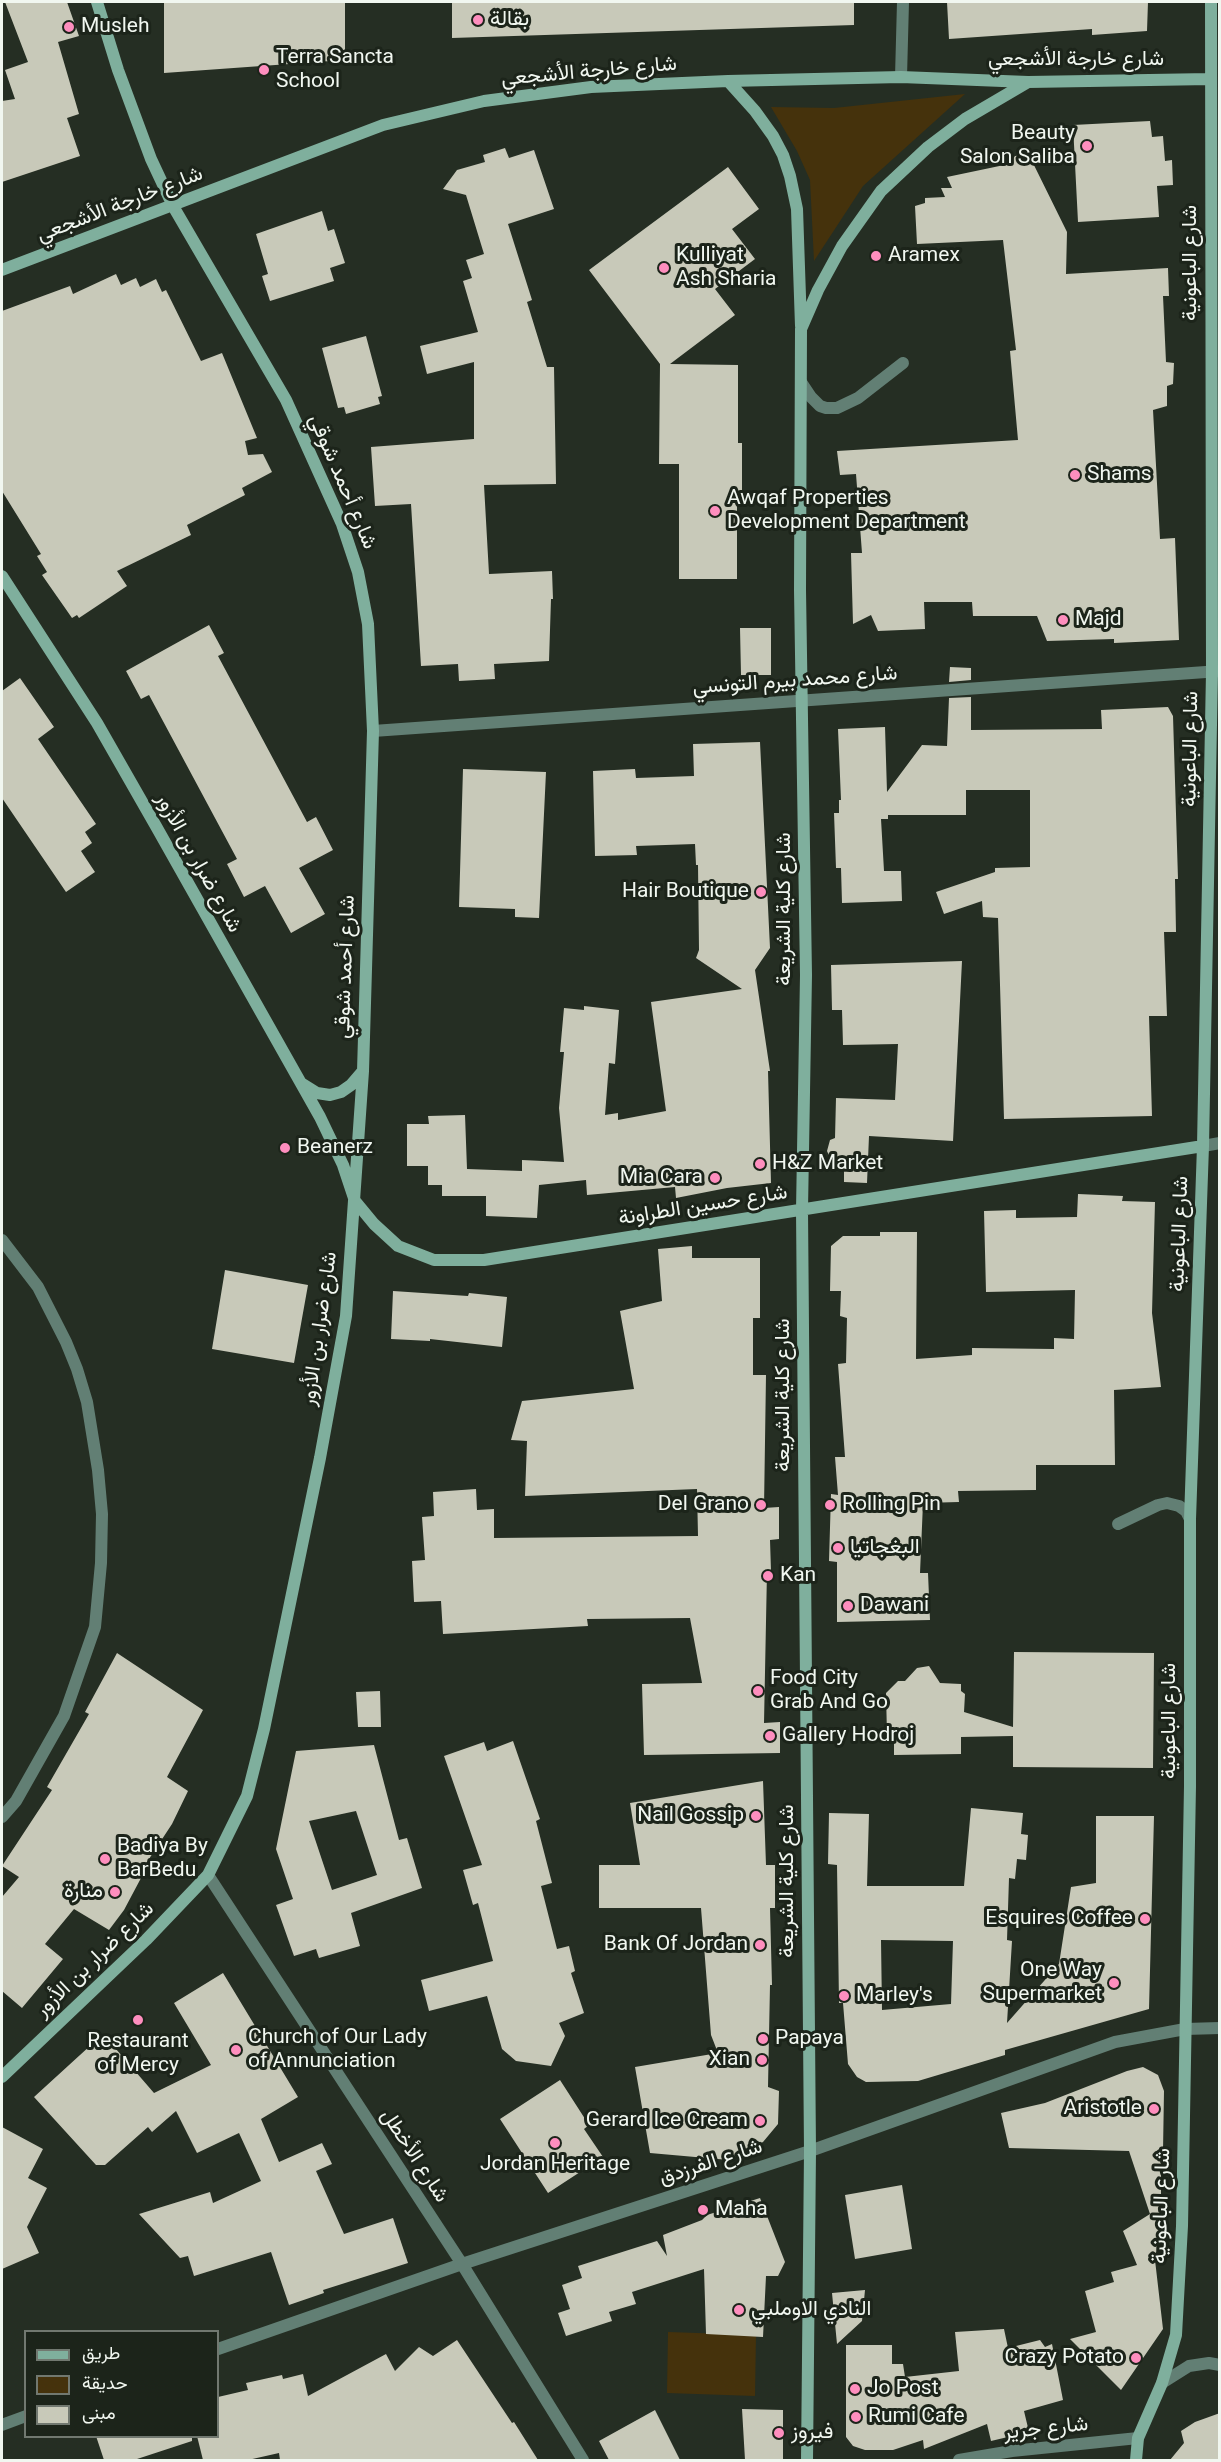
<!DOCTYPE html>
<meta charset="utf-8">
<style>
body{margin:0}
#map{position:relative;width:1221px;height:2462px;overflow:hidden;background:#252e23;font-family:Roboto,Vazirmatn,sans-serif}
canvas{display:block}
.frame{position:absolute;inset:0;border:3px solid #f1f7f0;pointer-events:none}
.legend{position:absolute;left:24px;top:2330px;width:195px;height:108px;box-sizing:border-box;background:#1c241a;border:2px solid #717870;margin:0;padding:8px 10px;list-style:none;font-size:18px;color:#f1f7f0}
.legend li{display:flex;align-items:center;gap:12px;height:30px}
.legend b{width:30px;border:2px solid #717870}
</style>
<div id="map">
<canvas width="1221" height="2462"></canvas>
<div class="frame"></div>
<ul class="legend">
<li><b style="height:8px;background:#7faf9d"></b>طريق</li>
<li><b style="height:16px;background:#45320c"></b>حديقة</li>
<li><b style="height:16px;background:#c8c9b9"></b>مبنى</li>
</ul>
</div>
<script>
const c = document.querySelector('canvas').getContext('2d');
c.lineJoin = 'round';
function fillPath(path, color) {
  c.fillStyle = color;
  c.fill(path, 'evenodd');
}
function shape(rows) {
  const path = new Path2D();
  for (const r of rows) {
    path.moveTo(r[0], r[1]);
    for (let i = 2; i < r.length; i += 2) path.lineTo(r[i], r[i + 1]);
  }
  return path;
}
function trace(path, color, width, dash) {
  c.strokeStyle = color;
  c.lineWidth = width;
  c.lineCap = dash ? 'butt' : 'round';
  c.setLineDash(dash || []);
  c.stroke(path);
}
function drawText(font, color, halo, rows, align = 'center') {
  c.font = font + ' Roboto,Vazirmatn,sans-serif';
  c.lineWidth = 6;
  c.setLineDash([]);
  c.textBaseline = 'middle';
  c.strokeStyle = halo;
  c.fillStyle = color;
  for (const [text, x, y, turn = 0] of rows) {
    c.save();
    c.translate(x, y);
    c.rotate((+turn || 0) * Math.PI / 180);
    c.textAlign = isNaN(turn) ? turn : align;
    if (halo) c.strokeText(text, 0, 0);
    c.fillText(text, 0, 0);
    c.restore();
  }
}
fillPath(shape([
 [965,94,863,186,814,261,810,180,797,151,771,107,834,108],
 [668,2332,756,2335,755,2396,667,2393]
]), '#45320c');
fillPath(shape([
 [5,2,67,2,79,36,58,42,79,114,67,118,80,156,2,182,2,101,15,99,5,70,28,62],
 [164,2,345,2,345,60,164,73],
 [452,2,854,2,854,25,452,38],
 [947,2,1148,2,1147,31,1092,35,1092,29,949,39],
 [1150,121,1152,137,1163,136,1165,161,1172,160,1173,185,1157,186,1159,217,1078,222,1073,125],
 [505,148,509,158,534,150,554,209,508,224,532,300,527,302,547,367,554,367,556,484,484,485,489,574,552,571,553,599,551,599,549,661,494,664,495,679,459,681,458,664,421,666,411,504,375,506,371,447,474,439,474,362,427,374,420,346,478,332,463,281,472,278,466,260,484,254,466,195,443,189,457,170,485,162,483,155],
 [1029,155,1067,232,1066,274,1168,268,1169,296,1163,296,1166,362,1174,363,1173,384,1167,386,1167,406,1153,410,1160,539,1175,538,1179,640,1114,643,1114,639,1047,641,1037,616,973,616,972,602,924,602,925,629,878,631,871,615,853,624,851,553,862,553,856,474,840,475,837,451,1018,440,1010,351,1016,350,1003,240,917,244,915,206,925,203,925,198,945,197,941,188,952,188,947,177,1009,164,1015,156],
 [728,167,759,209,732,229,755,259,715,289,735,315,670,364,738,365,738,443,742,443,742,503,737,504,737,579,679,579,679,464,659,464,660,364,589,270],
 [322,211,328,231,334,229,345,263,330,268,334,281,270,301,262,276,268,274,256,234],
 [116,274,121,285,136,278,140,287,156,279,162,292,166,290,201,361,222,353,257,438,245,441,248,455,263,454,272,472,242,488,245,495,187,525,191,535,117,571,127,586,79,618,77,615,72,618,42,575,47,572,37,556,41,554,2,491,2,311,70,286,73,294],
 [366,336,382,396,378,397,380,404,346,414,344,407,338,408,322,348],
 [209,625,224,653,218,656,307,822,316,817,333,850,299,868,325,914,291,933,265,886,244,897,227,864,237,859,149,695,141,699,126,671],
 [740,628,771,628,771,675,741,675],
 [950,667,971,668,971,680,949,682],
 [20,678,54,727,38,739,96,824,85,832,92,843,81,851,95,872,66,892,2,798,2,691],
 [971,697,971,730,1102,729,1101,710,1168,707,1173,716,1178,879,1175,879,1176,932,1164,932,1167,1016,1149,1016,1152,1116,1004,1119,998,918,983,917,982,901,944,914,936,892,995,872,995,868,1030,867,1030,790,966,790,966,815,888,815,888,819,881,819,884,871,901,871,902,901,842,903,841,868,836,868,834,813,839,813,839,800,841,800,838,729,885,727,887,792,922,745,947,746,949,698],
 [760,742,770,948,755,970,770,1071,768,1071,771,1183,727,1188,676,1198,675,1187,587,1195,586,1180,539,1185,537,1218,486,1216,486,1196,442,1196,442,1185,428,1185,428,1166,407,1166,407,1124,429,1124,428,1116,465,1115,467,1169,522,1171,522,1160,564,1162,559,1108,564,1052,560,1052,564,1008,584,1010,584,1006,619,1010,615,1064,609,1063,605,1115,618,1113,618,1120,666,1111,651,1002,742,989,696,958,699,950,698,865,696,865,695,844,636,846,637,855,595,856,593,771,635,769,636,778,694,776,693,744],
 [463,769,546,772,539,918,515,917,515,909,459,907],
 [962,961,953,1141,869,1136,867,1183,844,1182,844,1166,831,1160,827,1151,830,1140,835,1138,836,1098,895,1100,898,1044,843,1045,842,1010,832,1010,831,965],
 [1078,1194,1123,1196,1122,1201,1155,1202,1152,1313,1161,1387,1114,1390,1115,1465,1036,1465,1036,1490,958,1491,959,1502,923,1503,920,1573,928,1573,930,1620,837,1622,837,1562,829,1561,831,1494,838,1495,835,1457,845,1457,838,1364,846,1363,847,1318,840,1316,841,1291,830,1291,831,1246,843,1236,880,1236,880,1232,917,1232,916,1359,972,1355,972,1348,1054,1349,1054,1338,1074,1339,1075,1290,986,1292,984,1211,1016,1210,1016,1218,1077,1217],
 [692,1246,692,1258,760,1258,760,1318,753,1318,753,1375,766,1375,764,1508,779,1507,779,1539,770,1540,771,1571,767,1571,764,1723,780,1722,780,1753,644,1755,642,1684,702,1683,690,1618,587,1619,588,1626,443,1634,441,1601,414,1602,412,1561,425,1560,422,1517,434,1516,433,1492,476,1489,477,1510,494,1509,494,1538,698,1536,697,1489,525,1496,527,1441,511,1440,522,1401,634,1389,620,1311,662,1301,658,1249],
 [225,1270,308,1285,294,1363,212,1349],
 [393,1291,468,1296,469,1293,507,1297,502,1347,430,1339,430,1341,391,1339],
 [1014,1652,1154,1653,1153,1768,1013,1767,1013,1736,961,1737,961,1754,894,1755,894,1735,887,1735,886,1693,898,1681,905,1681,917,1668,929,1666,940,1683,961,1684,961,1691,965,1694,964,1712,1013,1727],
 [117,1653,203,1710,167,1777,188,1791,172,1824,147,1862,149,1863,124,1910,109,1930,74,1909,45,1944,63,1959,22,2008,2,1991,2,1897,19,1877,2,1866,52,1790,47,1787,89,1714,85,1712],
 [380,1691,381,1727,358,1727,356,1692],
 [513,1741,540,1819,536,1821,552,1883,541,1886,557,1949,569,1946,575,1971,571,1973,584,2013,559,2023,565,2036,551,2066,516,2061,502,2049,487,1996,429,2011,421,1980,493,1961,478,1903,473,1905,463,1870,482,1865,444,1756,484,1742,487,1751],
 [374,1745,399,1840,407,1838,422,1888,351,1913,360,1946,319,1958,316,1949,294,1956,276,1905,293,1899,276,1849,296,1751],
 [356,1811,377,1875,332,1890,309,1821],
 [763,1781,766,1865,775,1865,775,1908,770,1908,772,1985,770,1985,768,2087,779,2091,778,2124,763,2142,729,2160,650,2153,635,2067,718,2053,711,2035,701,1908,599,1908,599,1865,640,1865,630,1803],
 [971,1808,1023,1813,1021,1834,1028,1835,1026,1860,1017,1859,1015,1879,1009,1878,1007,1940,1012,1941,1007,2023,1059,1964,1071,1887,1096,1883,1096,1816,1154,1816,1149,2009,1005,2050,1005,2055,918,2081,866,2082,857,2077,848,2064,843,2003,839,2003,837,1865,828,1864,829,1813,869,1814,867,1886,964,1886],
 [881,1940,953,1941,951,2004,882,2010],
 [223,1973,298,2097,261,2119,279,2162,322,2143,332,2164,316,2171,344,2234,393,2218,408,2263,323,2290,324,2293,289,2305,271,2252,194,2276,188,2256,180,2258,139,2214,210,2192,213,2203,261,2181,239,2133,197,2153,176,2111,152,2132,148,2127,105,2165,96,2165,34,2097,103,2034,154,2093,211,2065,174,2003],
 [1143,2067,1158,2075,1164,2091,1163,2151,1161,2151,1161,2230,1159,2231,1155,2260,1163,2329,1121,2390,1070,2339,1096,2332,1085,2291,1114,2282,1111,2272,1137,2265,1123,2231,1150,2214,1129,2151,1009,2148,1001,2113,1045,2103,1127,2071],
 [560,2080,589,2125,584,2129,603,2157,548,2193,500,2119],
 [2,2127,43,2149,28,2178,47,2188,27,2227,39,2253,2,2269],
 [902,2185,912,2249,855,2259,845,2195],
 [760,2198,785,2262,778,2276,766,2276,763,2337,706,2334,704,2269,632,2292,636,2304,609,2312,612,2321,566,2336,558,2313,570,2309,562,2285,582,2278,578,2266,657,2241,667,2256,663,2235,702,2220,707,2215],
 [865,2290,862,2321,837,2344,832,2293],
 [1004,2329,1008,2348,1040,2340,1045,2347,1052,2344,1063,2400,1024,2411,1029,2432,991,2441,987,2424,924,2449,923,2440,893,2450,865,2450,853,2446,846,2437,846,2345,892,2345,892,2364,903,2364,905,2377,959,2371,955,2332],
 [457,2340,512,2423,514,2422,538,2460,280,2460,279,2453,248,2460,203,2460,197,2436,218,2436,218,2397,248,2390,246,2383,282,2375,283,2379,303,2374,308,2396,386,2354,395,2371,419,2347,433,2356],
 [742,2409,783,2410,783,2460,745,2460],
 [655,2410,680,2460,609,2460,599,2441],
 [1220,2413,1220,2460,1170,2460,1184,2443,1181,2431,1195,2422],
 [96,2436,192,2436,192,2441,134,2460,104,2460]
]), '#c8c9b9');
trace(shape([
 [801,382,811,397,820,406,826,408,837,408,858,398,903,363],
 [1118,1524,1158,1505,1167,1503,1179,1506,1186,1511,1190,1519]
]), '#627f74', 12);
trace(shape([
 [901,77,903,2],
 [373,731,1220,671],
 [1203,1146,1220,1143],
 [2,1240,38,1287,66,1342,77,1369,87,1402,98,1470,102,1514,101,1563,95,1627,64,1716,16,1801,2,1817],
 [208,1875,462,2264,583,2460],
 [218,2349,462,2264,810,2151,1115,2042,1185,2029,1220,2028],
 [1162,2383,1189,2366,1209,2363,1220,2365],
 [2,2425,26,2416],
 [959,2460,1012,2451,1138,2438]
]), '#627f74', 12);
trace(shape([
 [728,81,755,111,773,136,783,155,790,176,797,209,801,326],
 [2,270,383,125,484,101,591,87,728,81,901,77,1028,82,1210,79],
 [2,576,97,723,157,828,320,1117,343,1165,355,1201,374,1224,398,1246,434,1260,484,1260,1203,1146],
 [301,1083,317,1093,330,1095,341,1092,351,1085,363,1071],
 [2,2077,146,1940,208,1875,247,1796,264,1729,320,1458,346,1316,363,1071,373,731,368,624,358,572,342,524,286,400,173,206,151,159,118,70,97,2],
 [807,2460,810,2151,802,1210,806,975,800,590,801,329,818,290,842,246,881,191,928,147,965,119,1028,82],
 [1136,2460,1138,2438,1162,2383,1176,2335,1182,2226,1190,1786,1190,1519,1203,1146,1212,672,1211,2]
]), '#7faf9d', 12);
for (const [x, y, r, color] of [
 [478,20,6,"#fe8ebe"],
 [69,27,6,"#fe8ebe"],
 [264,70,6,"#fe8ebe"],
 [1087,146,6,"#fe8ebe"],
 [876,256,6,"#fe8ebe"],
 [664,268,6,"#fe8ebe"],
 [1075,475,6,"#fe8ebe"],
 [715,511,6,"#fe8ebe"],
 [1063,620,6,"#fe8ebe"],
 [761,892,6,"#fe8ebe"],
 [285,1148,6,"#fe8ebe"],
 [760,1164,6,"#fe8ebe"],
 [715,1178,6,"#fe8ebe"],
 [761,1505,6,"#fe8ebe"],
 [830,1505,6,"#fe8ebe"],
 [838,1548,6,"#fe8ebe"],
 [768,1576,6,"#fe8ebe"],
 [848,1606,6,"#fe8ebe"],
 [758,1691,6,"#fe8ebe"],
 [770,1736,6,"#fe8ebe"],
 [756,1816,6,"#fe8ebe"],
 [105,1859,6,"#fe8ebe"],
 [115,1892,6,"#fe8ebe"],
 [1145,1919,6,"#fe8ebe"],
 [760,1945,6,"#fe8ebe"],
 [1114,1983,6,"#fe8ebe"],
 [844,1996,6,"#fe8ebe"],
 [138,2020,6,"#fe8ebe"],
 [763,2039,6,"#fe8ebe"],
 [236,2050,6,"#fe8ebe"],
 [762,2060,6,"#fe8ebe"],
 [1154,2109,6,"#fe8ebe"],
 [760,2121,6,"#fe8ebe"],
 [555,2143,6,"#fe8ebe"],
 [703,2210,6,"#fe8ebe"],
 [739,2310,6,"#fe8ebe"],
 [1136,2358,6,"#fe8ebe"],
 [855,2389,6,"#fe8ebe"],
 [856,2417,6,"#fe8ebe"],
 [779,2433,6,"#fe8ebe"]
]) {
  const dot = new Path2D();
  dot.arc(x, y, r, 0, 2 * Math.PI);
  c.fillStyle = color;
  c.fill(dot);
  trace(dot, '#1c241a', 2);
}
drawText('21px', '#f1f7f0', '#1c241a', [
 ["بقالة",490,20],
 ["Musleh",81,27],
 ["Terra Sancta",276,58],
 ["School",276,82],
 ["Beauty",1075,134,"right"],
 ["Salon Saliba",1075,158,"right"],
 ["Kulliyat",676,256],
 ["Ash Sharia",676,280],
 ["Aramex",888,256],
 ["Shams",1087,475],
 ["Awqaf Properties",727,499],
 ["Development Department",727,523],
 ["Majd",1075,620],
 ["Hair Boutique",749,892,"right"],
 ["Beanerz",297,1148],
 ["H&Z Market",772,1164],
 ["Mia Cara",703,1178,"right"],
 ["Del Grano",749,1505,"right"],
 ["Rolling Pin",842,1505],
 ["البغجاتيا",850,1548],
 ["Kan",780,1576],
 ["Dawani",860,1606],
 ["Food City",770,1679],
 ["Grab And Go",770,1703],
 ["Gallery Hodroj",782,1736],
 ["Nail Gossip",744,1816,"right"],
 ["Badiya By",117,1847],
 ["BarBedu",117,1871],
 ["منارة",103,1892,"right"],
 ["Esquires Coffee",1133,1919,"right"],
 ["Bank Of Jordan",748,1945,"right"],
 ["One Way",1102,1971,"right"],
 ["Supermarket",1102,1995,"right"],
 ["Marley's",856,1996],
 ["Church of Our Lady",248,2038],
 ["of Annunciation",248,2062],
 ["Papaya",775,2039],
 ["Restaurant",138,2042,"center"],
 ["of Mercy",138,2066,"center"],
 ["Xian",750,2060,"right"],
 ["Aristotle",1142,2109,"right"],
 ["Gerard Ice Cream",748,2121,"right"],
 ["Jordan Heritage",555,2165,"center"],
 ["Maha",715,2210],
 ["النادي الاوملبي",751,2310],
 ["Crazy Potato",1124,2358,"right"],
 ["Jo Post",867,2389],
 ["Rumi Cafe",868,2417],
 ["فيروز",791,2433]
], 'left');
drawText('21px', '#f1f7f0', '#1c241a', [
 ["شارع خارجة الأشجعي",1076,60],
 ["شارع خارجة الأشجعي",589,72,-5],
 ["شارع خارجة الأشجعي",120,205,-21],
 ["شارع الباعونية",1191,263,-90],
 ["شارع أحمد شوقي",342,482,67],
 ["شارع محمد بيرم التونسي",795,681,-4],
 ["شارع الباعونية",1191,749,-89],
 ["شارع ضرار بن الأزور",198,863,61],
 ["شارع كلية الشريعة",785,909,-90],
 ["شارع أحمد شوقي",346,967,-88],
 ["شارع حسين الطراونة",703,1206,-9],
 ["شارع الباعونية",1180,1234,-88],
 ["شارع ضرار بن الأزور",320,1329,-82],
 ["شارع كلية الشريعة",784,1395,-90],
 ["شارع الباعونية",1170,1721,-90],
 ["شارع كلية الشريعة",788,1881,-90],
 ["شارع ضرار بن الأزور",95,1960,-44],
 ["شارع الأخطل",414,2156,57],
 ["شارع الفرزدق",711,2163,-18],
 ["شارع الباعونية",1162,2206,-88],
 ["شارع جرير",1046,2429,-6]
]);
</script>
